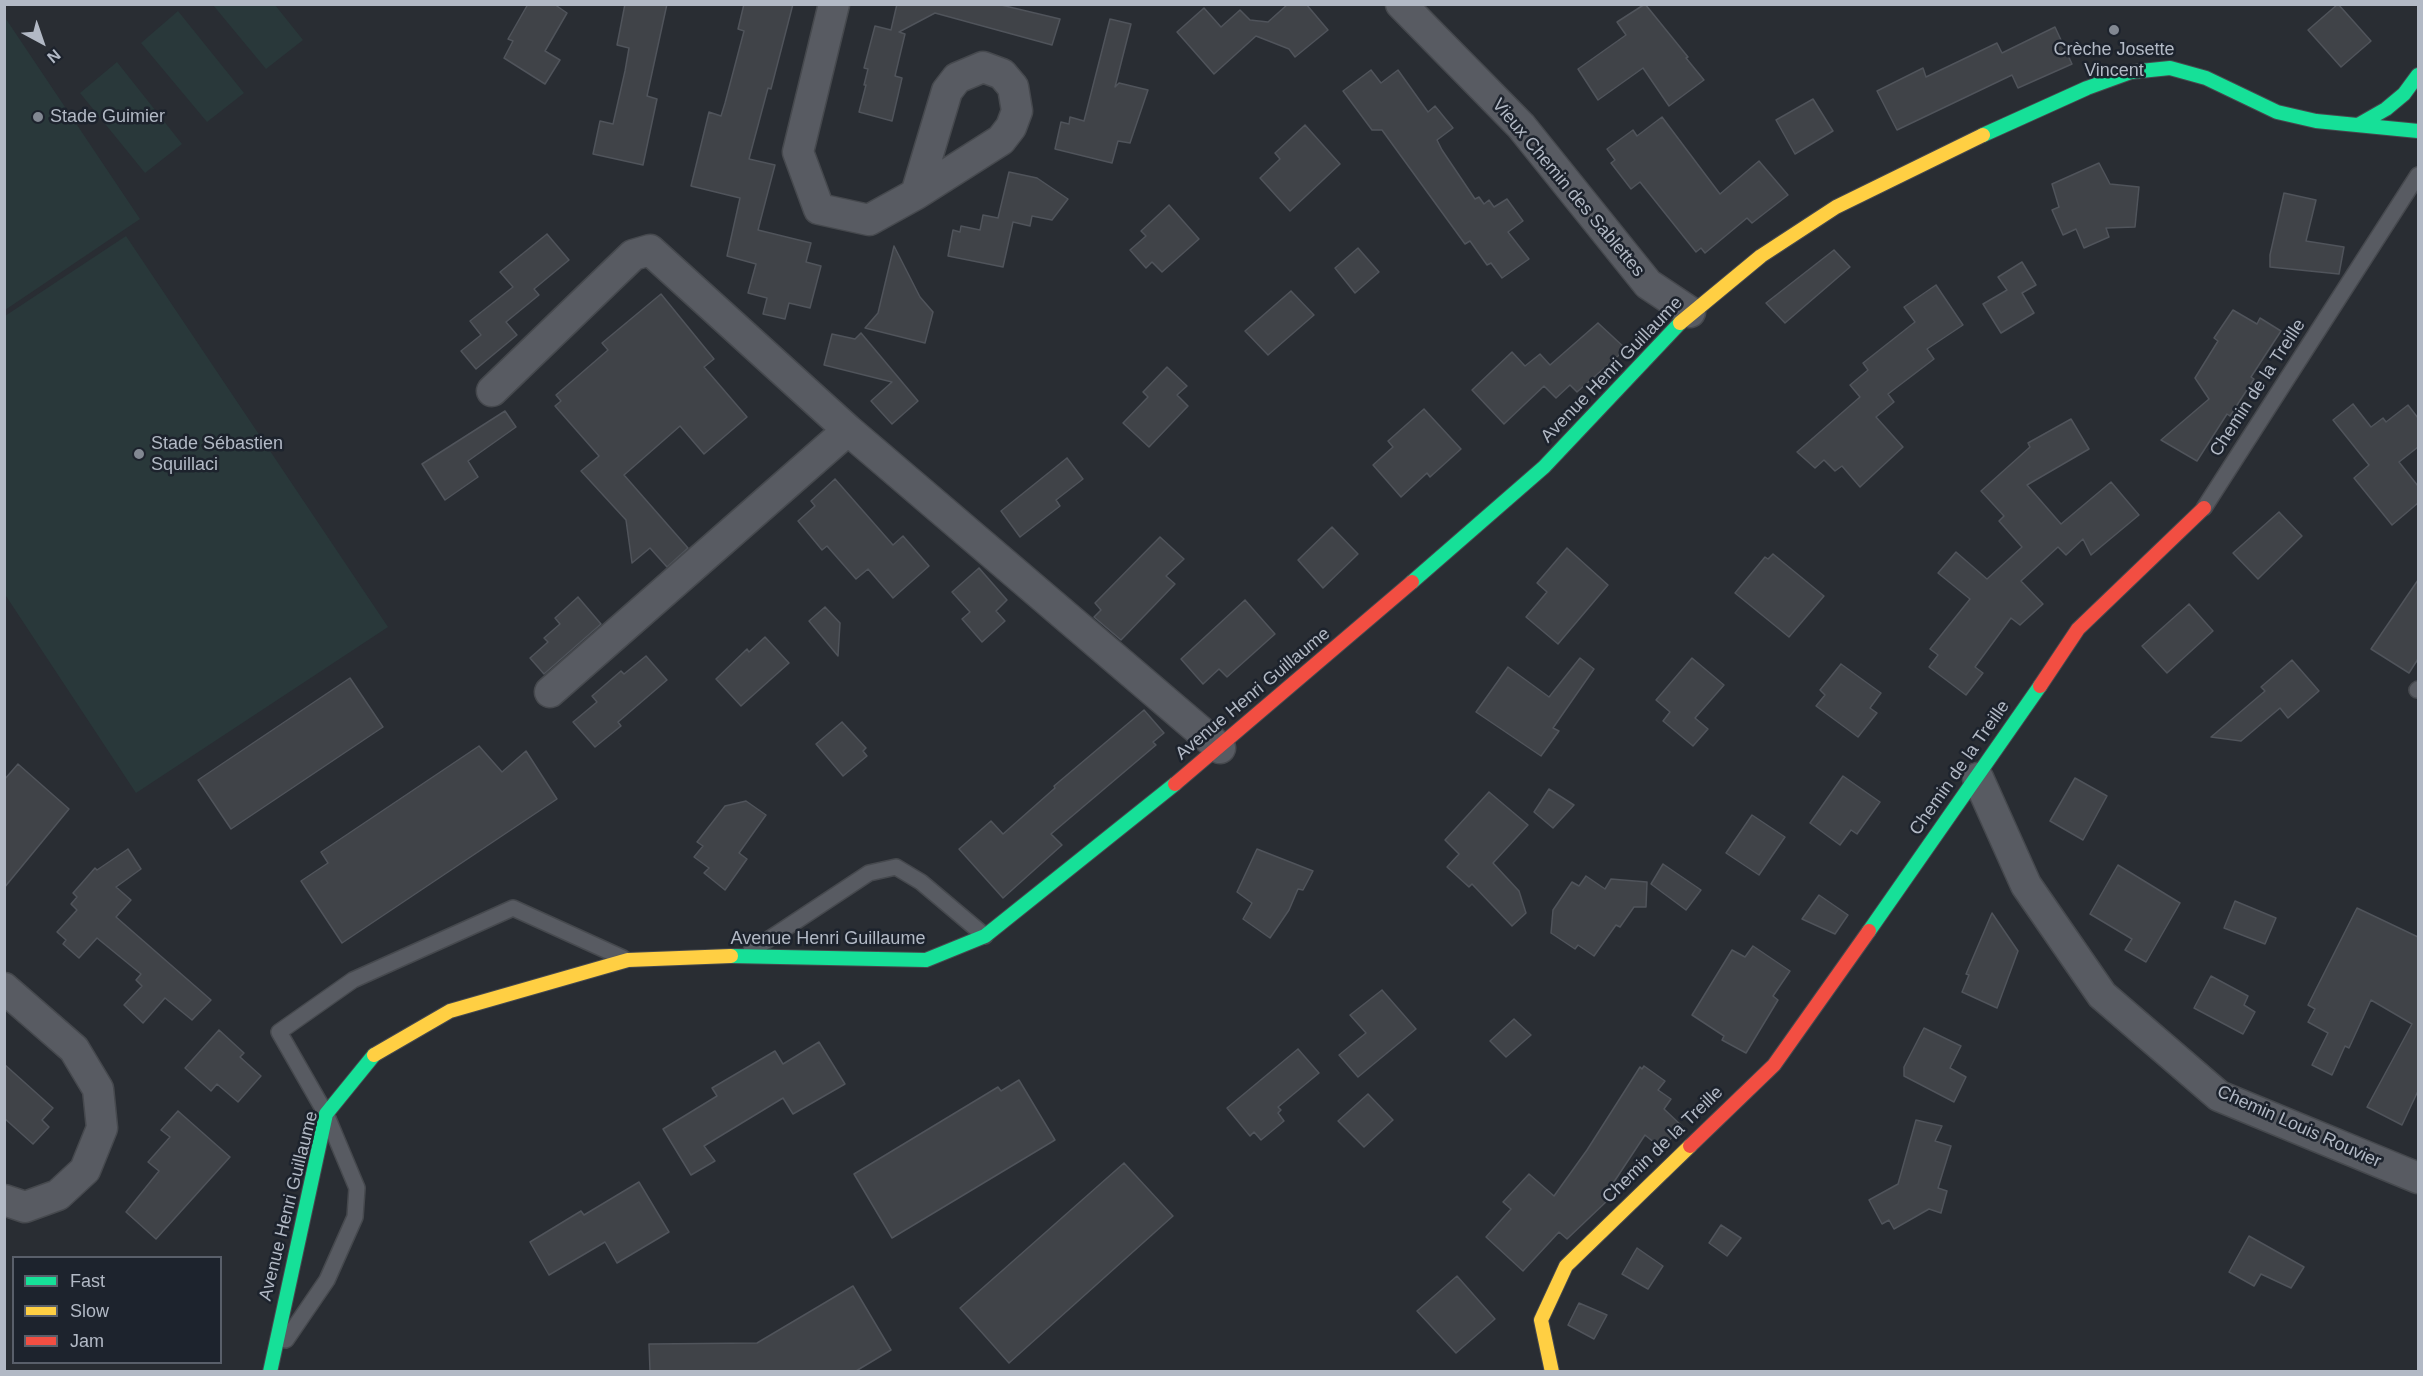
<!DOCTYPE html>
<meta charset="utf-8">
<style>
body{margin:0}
#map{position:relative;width:2423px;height:1376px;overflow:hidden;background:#292d33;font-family:Helvetica,sans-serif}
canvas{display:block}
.frame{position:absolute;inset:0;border:6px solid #b2b9c5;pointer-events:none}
.legend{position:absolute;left:12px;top:1256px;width:210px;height:108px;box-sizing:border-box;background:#1d232d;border:2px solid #595f6a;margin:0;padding:8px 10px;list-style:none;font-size:18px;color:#b2b9c5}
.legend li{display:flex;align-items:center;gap:12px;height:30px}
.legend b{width:30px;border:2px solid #595f6a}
.north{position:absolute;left:12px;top:12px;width:60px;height:60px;-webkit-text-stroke:4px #1d232d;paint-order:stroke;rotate:140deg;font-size:16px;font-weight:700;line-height:24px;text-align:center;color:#b2b9c5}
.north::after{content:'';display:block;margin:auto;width:21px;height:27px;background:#b2b9c5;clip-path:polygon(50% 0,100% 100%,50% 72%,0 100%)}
</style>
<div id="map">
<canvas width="2423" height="1376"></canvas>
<div class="frame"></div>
<ul class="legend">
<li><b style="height:8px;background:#16e098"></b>Fast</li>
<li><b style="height:8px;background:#ffcf43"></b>Slow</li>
<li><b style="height:8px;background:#f24e42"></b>Jam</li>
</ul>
<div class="north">N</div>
</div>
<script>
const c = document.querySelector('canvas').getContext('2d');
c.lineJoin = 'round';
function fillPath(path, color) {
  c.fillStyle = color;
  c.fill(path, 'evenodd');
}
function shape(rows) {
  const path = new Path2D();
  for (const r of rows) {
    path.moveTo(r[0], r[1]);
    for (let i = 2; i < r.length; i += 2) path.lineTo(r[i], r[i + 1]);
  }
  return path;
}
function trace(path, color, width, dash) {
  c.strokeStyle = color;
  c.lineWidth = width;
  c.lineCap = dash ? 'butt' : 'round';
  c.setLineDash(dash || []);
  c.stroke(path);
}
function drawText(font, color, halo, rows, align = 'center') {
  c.font = font + ' Helvetica,sans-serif';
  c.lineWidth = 5;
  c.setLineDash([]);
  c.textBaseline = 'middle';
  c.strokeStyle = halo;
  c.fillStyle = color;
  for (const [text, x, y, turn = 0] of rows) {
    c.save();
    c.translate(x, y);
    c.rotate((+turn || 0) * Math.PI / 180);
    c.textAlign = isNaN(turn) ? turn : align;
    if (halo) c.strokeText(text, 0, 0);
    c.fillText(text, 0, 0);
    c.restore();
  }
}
fillPath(shape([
 [213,5,275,5,303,40,266,69],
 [178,11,244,93,207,122,141,43],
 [4,16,140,219,5,310,4,310],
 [117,62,182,144,145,173,80,93],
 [126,236,388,627,136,793,4,593,5,316]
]), '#29383a');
const building = shape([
 [528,4,554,4,567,13,545,51,560,60,545,84,504,58,513,41,508,39,528,4],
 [625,4,667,4,647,96,657,99,643,165,593,154,600,121,613,124,625,71,629,48,617,45,625,4],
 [744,4,793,4,771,89,768,88,749,159,775,165,758,230,811,243,806,262,821,266,810,308,789,303,785,319,763,314,767,298,748,293,756,264,727,256,740,198,691,186,709,112,721,116,725,103,744,31,738,29,744,4],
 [897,4,997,4,1060,19,1052,45,935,13,899,32,905,34,895,76,902,78,892,121,859,112,866,85,864,85,868,69,864,68,875,26,891,30,897,4],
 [1288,4,1306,4,1328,30,1295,57,1289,49,1256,36,1214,74,1177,32,1204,8,1221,27,1240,10,1250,20,1268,22,1288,4],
 [1645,4,1688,57,1686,58,1704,80,1669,106,1643,68,1598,100,1578,69,1626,35,1617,22,1645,4],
 [2338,4,2371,41,2341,67,2308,30,2338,4],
 [1110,19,1131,24,1115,87,1119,83,1148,90,1130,143,1118,141,1112,163,1055,149,1061,122,1069,124,1070,117,1084,121,1110,19],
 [2055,27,2072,64,2018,88,2012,75,1897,130,1877,91,1923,68,1926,77,1997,43,2002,53,2055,27],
 [1371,70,1381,83,1398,70,1428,112,1435,106,1453,128,1437,140,1442,150,1475,199,1479,197,1484,204,1489,200,1494,207,1507,199,1523,221,1508,232,1529,259,1502,278,1491,263,1487,265,1470,241,1465,244,1382,130,1372,130,1343,91,1371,70],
 [1813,99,1833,131,1795,154,1776,120,1813,99],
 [1662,117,1720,194,1759,161,1788,195,1752,223,1747,218,1705,253,1701,248,1696,252,1640,182,1631,189,1611,163,1615,160,1607,149,1633,130,1637,136,1662,117],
 [1305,125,1340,164,1290,211,1260,178,1280,159,1275,153,1305,125],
 [2099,163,2110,184,2139,187,2135,227,2106,228,2109,237,2084,248,2076,229,2063,235,2052,210,2059,207,2052,184,2099,163],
 [1009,172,1037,178,1068,199,1052,220,1032,216,1030,226,1013,222,1003,267,948,256,953,230,960,232,961,226,980,230,983,215,998,218,1009,172],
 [2284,193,2316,200,2306,241,2344,247,2339,274,2270,267,2270,255,2284,193],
 [1169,205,1199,239,1162,272,1152,262,1146,268,1130,250,1146,236,1141,231,1169,205],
 [547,234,569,260,534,289,539,295,506,322,517,335,476,369,461,351,481,335,470,321,513,287,500,272,547,234],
 [894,246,920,297,933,312,925,343,865,328,878,313,894,246],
 [1358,248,1379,272,1355,293,1335,268,1358,248],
 [1834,250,1850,267,1785,323,1766,303,1834,250],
 [2022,262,2036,285,2022,293,2034,313,2001,333,1983,304,2007,290,1998,277,2022,262],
 [1936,285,1963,325,1927,349,1934,359,1888,394,1894,402,1876,417,1903,447,1860,487,1842,466,1835,471,1824,460,1815,468,1797,452,1860,397,1850,385,1868,370,1863,363,1915,322,1904,307,1936,285],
 [1291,291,1314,315,1268,355,1245,331,1291,291],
 [661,294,714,359,704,367,747,417,704,454,680,426,624,475,688,548,667,567,650,548,632,563,626,520,581,471,599,456,555,406,561,401,556,395,608,350,602,343,661,294],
 [2233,310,2257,324,2260,318,2281,331,2251,377,2254,379,2230,416,2227,414,2197,461,2161,440,2209,399,2195,378,2218,341,2214,338,2233,310],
 [1598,323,1626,349,1577,392,1570,385,1556,398,1544,386,1504,424,1472,390,1512,352,1525,366,1540,354,1550,365,1598,323],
 [861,333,918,401,892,424,871,401,892,382,824,365,832,334,855,339,861,333],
 [1167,367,1187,386,1177,395,1188,406,1149,447,1123,423,1148,397,1143,392,1167,367],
 [2353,404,2371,427,2383,418,2386,422,2408,405,2418,418,2418,447,2399,462,2418,486,2418,503,2392,525,2354,478,2369,465,2333,420,2353,404],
 [1424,409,1461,449,1430,477,1427,473,1401,497,1373,465,1393,447,1388,441,1424,409],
 [505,411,516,427,468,461,478,477,445,500,422,464,505,411],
 [2071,419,2089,449,2027,485,2061,524,2111,482,2139,515,2091,555,2083,539,2066,555,2058,547,2021,581,2043,604,2020,625,2011,618,1975,667,1983,673,1966,695,1929,667,1938,655,1930,649,1970,599,1938,573,1956,552,1987,579,2022,547,1999,521,2004,516,1981,491,2030,447,2028,443,2071,419],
 [1067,458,1083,479,1056,500,1060,506,1020,537,1001,511,1067,458],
 [835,479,893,545,903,536,929,566,893,598,868,569,856,579,827,546,822,550,798,521,815,506,811,501,835,479],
 [2279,512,2302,536,2258,579,2233,553,2279,512],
 [1332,527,1358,554,1323,588,1298,560,1332,527],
 [1160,537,1184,559,1166,576,1175,584,1121,640,1094,617,1101,610,1095,603,1160,537],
 [1567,548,1608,585,1558,644,1526,617,1547,592,1537,583,1567,548],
 [1773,554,1824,596,1789,637,1735,593,1765,557,1768,559,1773,554],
 [979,568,1007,600,996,611,1005,621,982,642,962,619,970,612,952,592,979,568],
 [2418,580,2418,659,2409,673,2371,649,2418,580],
 [578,597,601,624,544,674,530,658,548,642,544,638,560,624,555,618,578,597],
 [1245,600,1275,634,1227,677,1219,669,1203,684,1181,659,1245,600],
 [2189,604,2213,631,2167,673,2142,646,2189,604],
 [825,607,840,623,838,656,809,621,825,607],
 [765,637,789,663,741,706,716,679,747,649,749,652,765,637],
 [646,656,667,680,618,722,621,726,595,747,573,722,597,702,592,696,621,671,624,674,646,656],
 [1580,658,1594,669,1553,728,1559,731,1541,756,1476,712,1508,667,1549,697,1580,658],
 [1692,658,1724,685,1695,718,1708,729,1693,746,1663,721,1670,712,1656,700,1692,658],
 [2292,660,2319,691,2288,718,2280,708,2241,741,2211,737,2265,691,2261,687,2292,660],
 [1841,664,1881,693,1870,708,1877,713,1858,737,1816,706,1825,695,1820,690,1841,664],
 [350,678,383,727,231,829,198,780,350,678],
 [1144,710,1164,733,1153,742,1156,745,1051,834,1062,845,1003,898,959,849,991,821,1003,834,1055,788,1054,786,1144,710],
 [842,722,866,748,863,751,867,756,843,776,816,744,842,722],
 [479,746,502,772,526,751,557,799,342,943,301,881,328,863,321,852,479,746],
 [18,764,69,809,4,888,4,780,18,764],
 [1843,776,1880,802,1857,834,1851,830,1840,845,1810,823,1843,776],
 [2075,778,2107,796,2083,840,2050,821,2075,778],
 [1549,789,1574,805,1553,828,1534,812,1549,789],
 [1489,792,1528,825,1493,863,1519,891,1526,913,1512,926,1472,884,1469,887,1447,867,1459,854,1445,840,1489,792],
 [746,801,766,815,739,853,747,859,725,890,704,873,709,868,694,857,703,846,697,842,725,806,746,801],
 [1752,815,1785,837,1759,875,1726,853,1752,815],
 [128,849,141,869,116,887,131,900,116,917,211,1000,192,1020,165,998,143,1023,124,1005,142,986,136,980,141,974,97,938,79,958,63,944,66,940,57,932,77,910,71,904,77,897,73,893,95,868,97,870,128,849],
 [1257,849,1313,871,1303,890,1298,889,1289,910,1270,938,1243,919,1252,903,1237,892,1257,849],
 [1663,864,1701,890,1686,910,1651,884,1663,864],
 [2118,865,2180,903,2146,962,2125,950,2132,939,2090,914,2118,865],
 [1586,876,1605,889,1611,879,1647,882,1646,907,1634,907,1620,927,1616,925,1594,956,1578,945,1575,949,1551,933,1553,910,1572,882,1579,886,1586,876],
 [1819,895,1848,915,1835,934,1802,919,1819,895],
 [2235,901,2276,918,2265,944,2224,928,2235,901],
 [2357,908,2418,937,2418,1091,2402,1125,2367,1107,2412,1024,2371,1000,2349,1048,2345,1046,2332,1075,2312,1065,2328,1033,2308,1022,2315,1009,2308,1005,2357,908],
 [1992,913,2018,951,1997,1008,1962,992,1969,975,1966,974,1992,913],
 [1753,946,1790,971,1773,996,1778,1000,1746,1053,1722,1040,1724,1036,1692,1015,1732,950,1745,957,1753,946],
 [2211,976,2248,996,2244,1005,2255,1012,2243,1034,2194,1008,2211,976],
 [1382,990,1416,1029,1358,1077,1339,1055,1366,1033,1350,1015,1382,990],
 [1514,1019,1531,1035,1506,1057,1490,1041,1514,1019],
 [1924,1028,1961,1046,1950,1068,1966,1077,1954,1102,1904,1076,1904,1067,1924,1028],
 [219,1030,244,1053,240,1057,261,1076,238,1102,217,1084,211,1091,185,1068,219,1030],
 [819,1042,845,1084,793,1114,783,1098,704,1146,715,1161,691,1175,663,1129,717,1096,712,1088,775,1051,783,1064,819,1042],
 [1298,1049,1319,1073,1278,1107,1281,1110,1278,1113,1284,1121,1261,1140,1254,1132,1250,1136,1227,1108,1298,1049],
 [4,1064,53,1108,42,1120,49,1127,33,1144,4,1118,4,1064],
 [1644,1066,1665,1081,1658,1090,1671,1099,1664,1109,1683,1127,1661,1148,1645,1135,1606,1194,1608,1200,1567,1239,1559,1232,1523,1271,1486,1237,1511,1209,1503,1202,1529,1174,1554,1196,1587,1150,1640,1067,1642,1069,1644,1066],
 [1019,1080,1055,1140,892,1238,854,1174,998,1087,1001,1091,1019,1080],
 [1368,1094,1393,1120,1364,1147,1338,1121,1368,1094],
 [178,1111,230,1157,156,1239,126,1212,159,1171,148,1162,170,1137,161,1130,178,1111],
 [1916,1120,1942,1126,1935,1141,1951,1146,1938,1188,1947,1191,1941,1213,1929,1209,1894,1229,1889,1220,1882,1224,1869,1200,1898,1184,1916,1120],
 [1124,1163,1173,1216,1009,1363,960,1308,1124,1163],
 [639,1182,669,1232,617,1263,605,1242,549,1275,530,1242,581,1211,584,1215,639,1182],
 [1721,1225,1741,1238,1727,1256,1709,1243,1721,1225],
 [2249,1236,2304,1267,2291,1288,2261,1274,2254,1286,2229,1272,2249,1236],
 [1637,1248,1663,1266,1648,1289,1622,1274,1637,1248],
 [1457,1276,1495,1319,1456,1353,1417,1311,1457,1276],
 [853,1286,891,1350,856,1371,650,1371,649,1344,757,1343,853,1286],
 [1579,1303,1607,1315,1594,1339,1568,1325,1579,1303]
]);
fillPath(building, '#404348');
trace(building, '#50545b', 1.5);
const lane = shape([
 [2204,508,2418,175],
 [2417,690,2418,689],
 [751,951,869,873,896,867,921,882,985,936],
 [286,1340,327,1280,355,1217,357,1188,326,1114,279,1032,353,980,513,908,623,958]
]);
const street = shape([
 [834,4,798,152,819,209,869,220,916,194,1001,140,1011,127,1017,111,1013,87,1002,74,983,67,957,78,947,91,916,194],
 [1401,4,1521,126,1648,284,1690,312],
 [492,391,633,255,650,250,848,430],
 [550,692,848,430,1220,748],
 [1978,778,2026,885,2102,995,2219,1096,2418,1178],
 [4,988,74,1049,98,1089,102,1128,85,1170,58,1195,25,1207,4,1200]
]);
const fast = shape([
 [2358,125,2386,109,2404,94,2418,75],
 [1983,135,2087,88,2131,72,2170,68,2206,78,2277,112,2316,121,2418,131],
 [1412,582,1544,467,1680,323],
 [1869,931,2040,686],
 [731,956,926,960,985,936,1175,784],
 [270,1372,326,1114,374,1055]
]);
const slow = shape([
 [1680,323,1761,256,1836,207,1983,135],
 [374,1055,450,1011,628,960,731,956],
 [1552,1372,1541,1320,1566,1266,1690,1146]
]);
const jam = shape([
 [2040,686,2078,629,2204,508],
 [1175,784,1412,582],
 [1690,1146,1774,1065,1869,931]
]);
trace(lane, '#46494e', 18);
trace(street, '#46494e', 33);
trace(fast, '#46494e', 16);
trace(slow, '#46494e', 16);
trace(jam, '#46494e', 16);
trace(lane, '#585b62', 15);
trace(street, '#585b62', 30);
trace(fast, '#16e098', 14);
trace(slow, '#ffcf43', 14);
trace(jam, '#f24e42', 14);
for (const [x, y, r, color] of [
 [2114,30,6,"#828892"],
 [38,117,6,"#828892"],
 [139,454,6,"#828892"]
]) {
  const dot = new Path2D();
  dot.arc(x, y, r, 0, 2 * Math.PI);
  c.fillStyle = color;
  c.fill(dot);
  trace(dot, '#1d232d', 2);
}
drawText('18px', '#b2b9c5', '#1d232d', [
 ["Crèche Josette",2114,50,"center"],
 ["Vincent",2114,71,"center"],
 ["Stade Guimier",50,117],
 ["Stade Sébastien",151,444],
 ["Squillaci",151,465]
], 'left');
drawText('18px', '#b2b9c5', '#1d232d', [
 ["Vieux Chemin des Sablettes",1568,188,50],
 ["Avenue Henri Guillaume",1612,370,-46],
 ["Chemin de la Treille",2258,388,-57],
 ["Avenue Henri Guillaume",1253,694,-40],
 ["Chemin de la Treille",1960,768,-55],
 ["Avenue Henri Guillaume",828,939],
 ["Chemin Louis Rouvier",2299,1127,24],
 ["Chemin de la Treille",1663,1145,-44],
 ["Avenue Henri Guillaume",289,1206,-76]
]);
</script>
